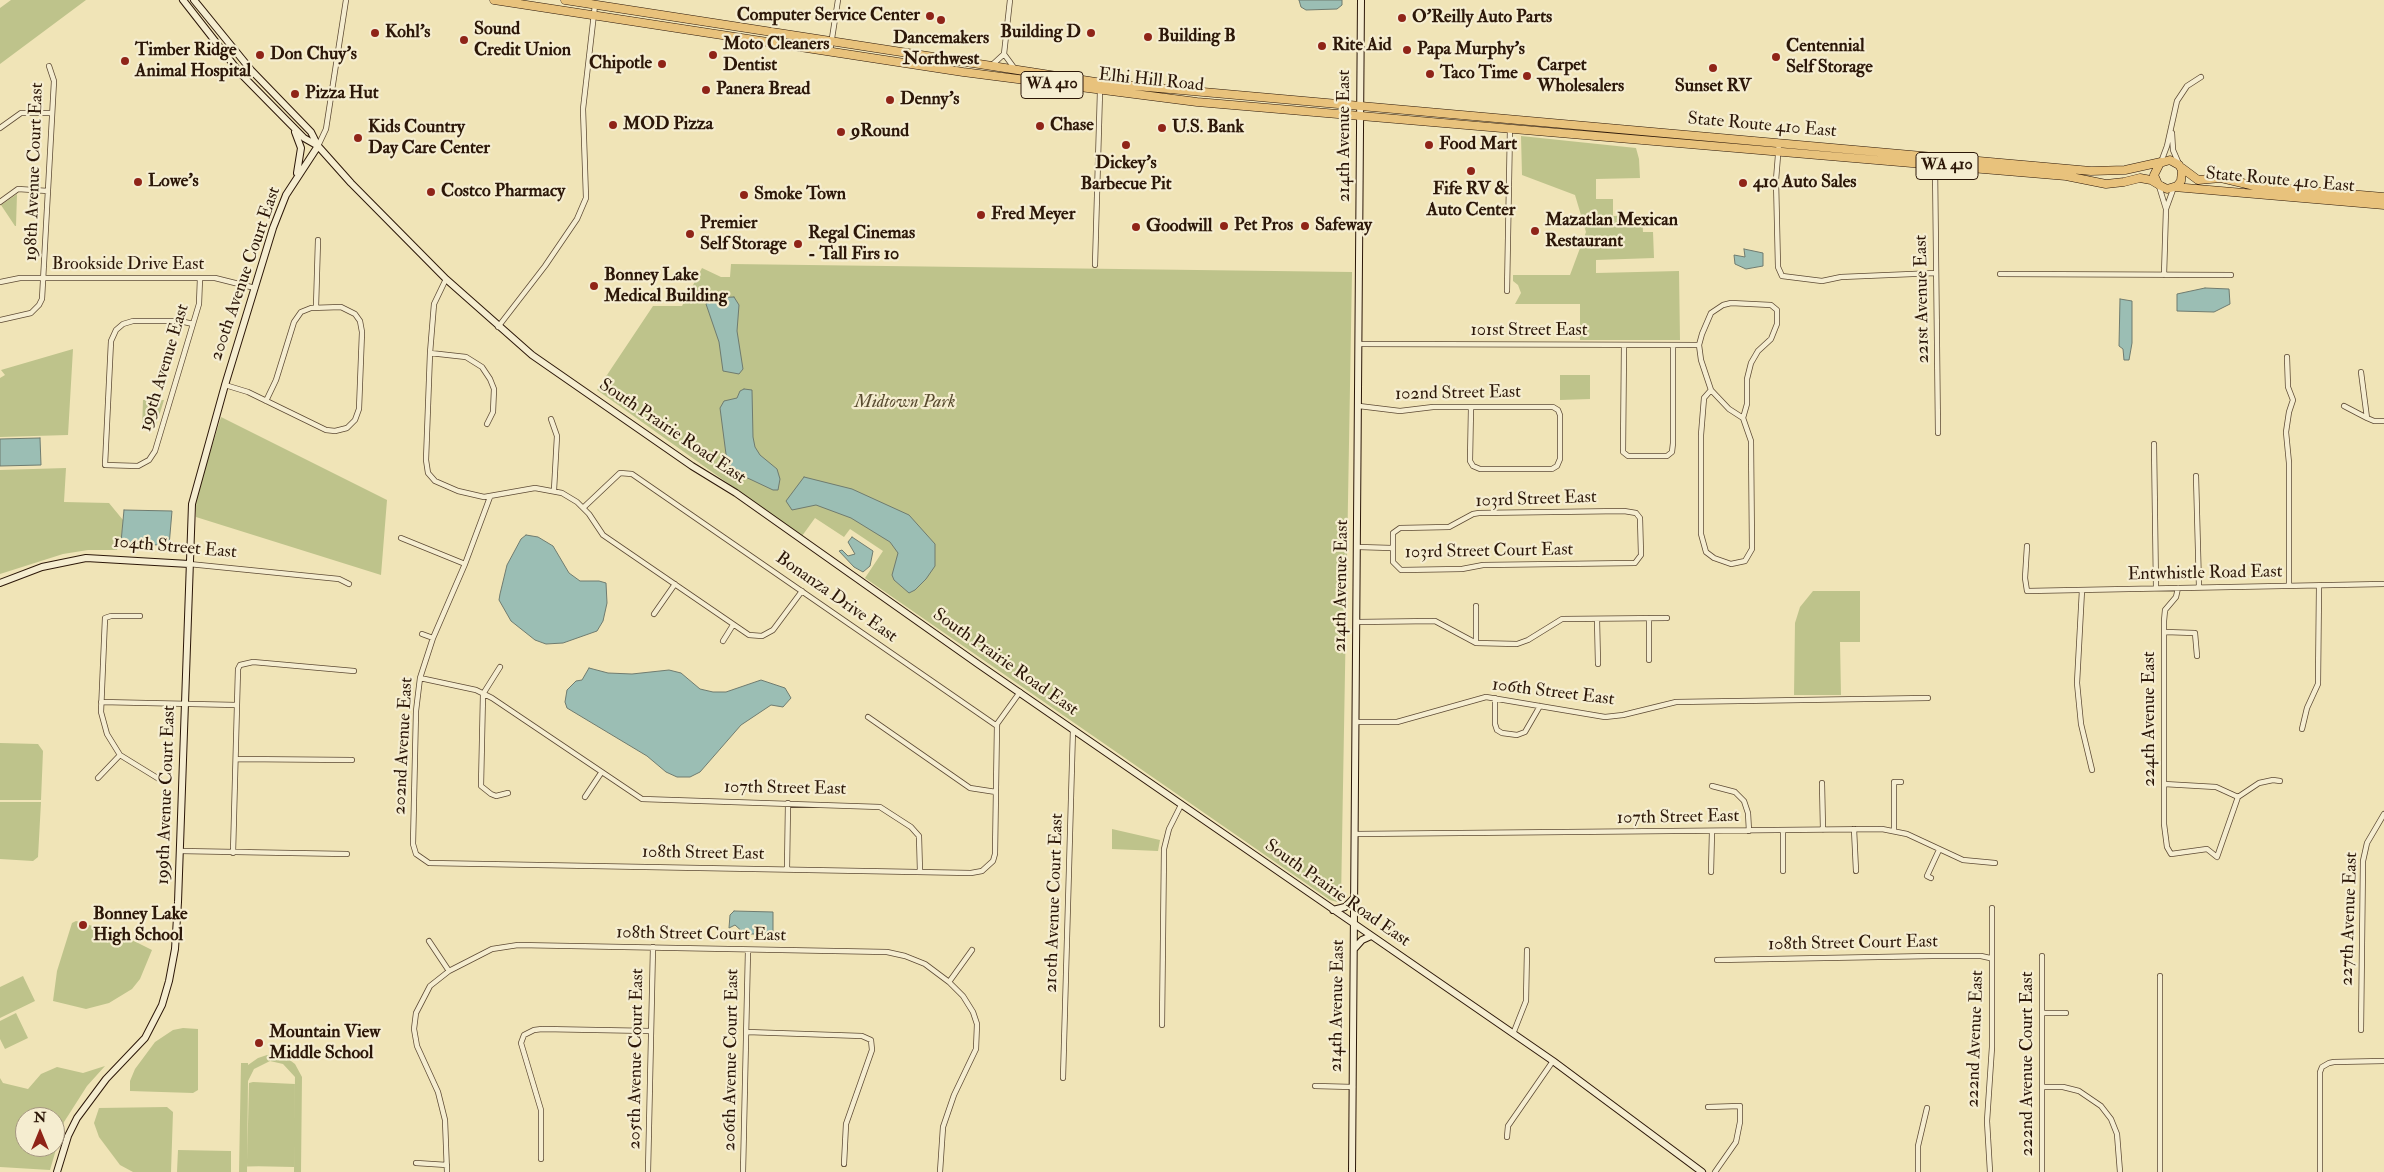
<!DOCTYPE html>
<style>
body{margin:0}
#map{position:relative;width:2384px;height:1172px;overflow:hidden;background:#f0e4b7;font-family:"IM FELL Double Pica",serif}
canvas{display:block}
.north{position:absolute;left:15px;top:1107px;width:50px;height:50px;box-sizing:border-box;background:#f5edd0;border:1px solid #a59780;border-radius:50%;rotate:0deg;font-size:14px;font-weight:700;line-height:20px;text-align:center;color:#2c1708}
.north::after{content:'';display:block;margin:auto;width:18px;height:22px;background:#8f2418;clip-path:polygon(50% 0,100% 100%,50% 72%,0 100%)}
</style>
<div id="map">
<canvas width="2384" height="1172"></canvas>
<div class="north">N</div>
</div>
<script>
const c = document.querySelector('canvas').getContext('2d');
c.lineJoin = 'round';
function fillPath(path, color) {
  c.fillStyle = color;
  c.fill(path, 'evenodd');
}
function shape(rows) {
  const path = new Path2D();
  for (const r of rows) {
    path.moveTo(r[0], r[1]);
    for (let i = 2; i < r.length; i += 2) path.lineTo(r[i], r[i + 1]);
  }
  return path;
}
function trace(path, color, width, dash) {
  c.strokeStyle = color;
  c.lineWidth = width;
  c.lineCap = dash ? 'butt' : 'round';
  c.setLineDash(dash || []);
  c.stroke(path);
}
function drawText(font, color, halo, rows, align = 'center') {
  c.font = font + ' "IM FELL Double Pica",serif';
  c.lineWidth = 4.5;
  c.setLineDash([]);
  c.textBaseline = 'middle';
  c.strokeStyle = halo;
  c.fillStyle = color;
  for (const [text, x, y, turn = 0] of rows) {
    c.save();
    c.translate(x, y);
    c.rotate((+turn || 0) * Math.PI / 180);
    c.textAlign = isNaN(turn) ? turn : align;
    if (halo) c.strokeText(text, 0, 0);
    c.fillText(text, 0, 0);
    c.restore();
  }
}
fillPath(shape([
 [11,0,86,0,0,64,0,8],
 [1521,136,1636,148,1639,159,1640,178,1596,179,1596,199,1613,199,1613,216,1642,215,1643,232,1653,232,1654,258,1596,260,1596,273,1679,271,1680,340,1580,340,1580,304,1515,304,1521,293,1518,285,1513,281,1513,275,1570,275,1586,232,1575,195,1522,175],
 [17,194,16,226,15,226,1,205],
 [731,264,1352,272,1341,900,1337,902,1330,900,865,578,883,551,850,529,844,537,815,518,802,536,597,390,653,306,682,306,702,268,721,277,730,277],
 [73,349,68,435,0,437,0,378,5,375,1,370],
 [1560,375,1590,375,1590,399,1560,400],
 [143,400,164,400,155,429,142,429],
 [221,417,387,500,381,575,196,517,196,501,201,482],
 [66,468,64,502,109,503,123,520,121,542,117,550,88,550,63,554,0,574,0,470],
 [1813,591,1860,591,1860,642,1840,642,1841,695,1794,695,1795,623,1800,607],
 [0,743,38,744,43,751,41,800,0,800],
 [0,802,41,802,38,857,33,861,0,859],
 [1112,829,1160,840,1158,851,1112,849],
 [76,921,122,935,152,950,140,979,132,989,109,1003,86,1009,53,1001,57,971,72,923],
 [23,976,35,1001,0,1018,0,987],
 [16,1013,28,1038,5,1049,0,1039,0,1021],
 [183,1028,198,1029,198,1090,193,1093,130,1091,130,1081,135,1069,155,1042,173,1030],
 [267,1055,287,1058,295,1064,302,1077,301,1172,294,1172,295,1077,283,1064,270,1061,254,1069,248,1081,247,1172,239,1172,241,1063,248,1063,248,1065,258,1058],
 [105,1066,87,1086,64,1122,50,1170,0,1167,0,1078,3,1083,28,1089,41,1074,57,1067,83,1073],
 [25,1117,55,1117,55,1147,25,1147],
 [253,1082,295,1084,294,1167,247,1166,249,1083],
 [167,1107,173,1112,171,1172,133,1172,120,1165,99,1137,94,1123,99,1108],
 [178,1150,231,1151,231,1172,177,1172]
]), '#bec38b');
const water = shape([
 [1299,0,1342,0,1342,5,1337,9,1306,10,1301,7,1299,0],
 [1744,249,1763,253,1763,266,1746,269,1735,264,1734,255,1745,257,1744,249],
 [2205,288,2229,289,2230,304,2214,312,2177,311,2177,294,2205,288],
 [734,297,739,305,737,331,743,369,739,374,723,371,719,342,706,304,711,298,734,297],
 [2120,299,2132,301,2132,343,2129,360,2124,360,2123,349,2119,346,2120,299],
 [744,389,752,390,753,437,755,447,760,455,777,469,780,479,778,490,773,490,737,473,727,462,720,408,724,401,737,398,740,391,744,389],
 [40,438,41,465,0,466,0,439,40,438],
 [804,477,852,489,909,515,935,544,935,566,926,579,915,590,909,593,894,580,892,575,898,553,890,542,851,518,816,505,792,510,786,501,804,477],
 [124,510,172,511,169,546,121,542,124,510],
 [526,535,538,537,553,546,569,573,580,581,599,581,606,583,607,603,603,621,597,631,563,643,546,644,535,640,511,621,499,600,500,594,507,565,521,539,526,535],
 [852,537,873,551,870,566,863,572,854,567,839,551,842,550,848,556,855,554,848,542,852,537],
 [589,668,608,673,632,674,669,670,681,673,700,689,713,692,726,692,761,680,785,688,791,698,783,707,771,705,741,725,700,772,690,777,677,777,666,772,647,756,567,708,565,702,567,690,576,681,582,680,589,668],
 [734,911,773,912,773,934,745,934,735,925,729,928,730,915,734,911]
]);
fillPath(water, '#9bbeb4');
trace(water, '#6f7b6f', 1);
const street = shape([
 [830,51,838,0],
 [1004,54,1010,0],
 [991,66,1004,54,1015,69],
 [0,128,21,113,52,113],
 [2172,133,2173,150,2179,164],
 [1779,143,1776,180,1778,267,1782,276,1822,281,1841,277,1936,273],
 [318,146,326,129,346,0],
 [2161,162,2167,146,2177,101,2187,86,2201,77],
 [1935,165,1938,433],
 [2159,186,2166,209,2174,187],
 [0,202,18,189,48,191],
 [1095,265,1100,91],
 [2000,274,2231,275],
 [2164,275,2166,209],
 [446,279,434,304,430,353,426,460,428,473,435,481,458,491,484,497,535,488,562,493,577,502,589,514,603,535,749,635,762,636,773,630,802,591],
 [0,282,20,278,215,278,255,288],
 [1507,291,1510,128],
 [316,307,318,240],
 [0,320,31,313,39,305,42,299,54,81,49,66],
 [193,324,180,321,133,321,123,324,116,330,111,341,105,465,138,466,149,460,155,451,193,324,199,304,200,278],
 [498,327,545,266,577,219,586,198,583,109,595,5],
 [1359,344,1699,345],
 [1624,345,1623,452,1628,456,1667,456,1672,452,1673,443,1673,345],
 [430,353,466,357,482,367,490,379,494,389,493,412,487,424],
 [2287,357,2288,387,2293,400,2289,412,2286,432,2289,463,2289,586],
 [2361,372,2367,418,2374,421,2384,421],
 [225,385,248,392,326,430,335,431,347,428,355,420,359,409,362,332,360,321,355,314,341,307,311,308,301,312,294,322,276,380,266,401],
 [1711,390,1704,398,1701,435,1701,534,1706,552,1714,558,1731,564,1745,561,1752,549,1751,441,1743,418,1747,404,1747,379,1751,363,1758,351,1771,339,1777,324,1777,310,1771,305,1731,303,1723,305,1711,313,1702,334,1699,345,1701,360,1711,390,1729,409,1743,418],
 [1359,406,1400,411,1433,407,1553,407,1558,410,1560,415,1560,459,1557,466,1552,469,1480,469,1473,466,1470,461,1471,407],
 [2344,406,2367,418],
 [551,419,557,436,554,490],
 [2154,444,2156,588],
 [2196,476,2199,587],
 [490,497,465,564,433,638,420,678,416,711,413,844,416,854,429,863,971,873,982,871,993,861,995,854,997,724,1020,692],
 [583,508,620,473,632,474,997,726],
 [1624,511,1636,513,1640,518,1641,555,1635,563,1483,565,1462,569,1401,570,1393,562,1393,533,1400,528,1449,527,1473,514,1479,513,1624,511],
 [401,538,465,564],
 [2027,546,2025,578,2027,591,2384,584],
 [1358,547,1392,548],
 [189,564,339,579,349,584],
 [2178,588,2176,597,2165,610,2164,621,2164,824,2167,847,2171,854,2207,849,2217,857,2238,797,2259,783,2273,780,2280,781],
 [2082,590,2077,683,2081,724,2092,770],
 [1476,606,1476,643],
 [654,614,675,584],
 [140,616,111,616,105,618,101,712,107,734,120,755,159,779],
 [1649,618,1649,660],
 [1597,619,1598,664],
 [1357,622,1435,621,1476,643,1517,644,1528,640,1562,619,1667,618],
 [2165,632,2195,633,2197,656],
 [422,634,433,638],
 [723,641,733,625],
 [500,667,483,694,481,786,491,794,496,796,508,793],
 [420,678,476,690,492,698,642,799,880,807,911,827,919,836,920,872],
 [1495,698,1495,724,1497,730,1502,733,1517,735,1525,732,1540,706],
 [101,702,237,705],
 [868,717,970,788,996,792],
 [1356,722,1397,722,1486,697,1605,717,1623,715,1676,702,1928,698],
 [2302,729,2307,708,2318,684,2319,586],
 [236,759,352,760],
 [98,778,120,755],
 [1822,783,1823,830],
 [2164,784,2216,787,2238,797],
 [1712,786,1735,792,1744,801,1748,813,1749,831],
 [585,797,601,773],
 [1854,829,1856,871],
 [1783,830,1783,871],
 [1894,830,1894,782,1901,782],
 [1355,834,1882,829,1907,834,1963,860,1995,863],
 [180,851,347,854],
 [233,853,237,705,238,669,240,665,253,662,354,671],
 [787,869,788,803],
 [1711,872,1712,831],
 [1931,878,1927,876,1939,850],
 [429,941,449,971],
 [1717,960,1932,956,1981,956,1990,958],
 [949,982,972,950],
 [2042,1013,2066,1013],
 [1162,1025,1164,849,1169,829,1181,805],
 [2361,1030,2363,861,2367,843,2384,814],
 [747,1032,862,1036,871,1040,872,1050,846,1124,844,1164],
 [1513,1034,1526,1001,1527,950],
 [1063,1078,1073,729],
 [1315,1086,1353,1087],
 [2042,1087,2063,1087,2079,1091,2101,1106,2111,1119,2117,1134,2120,1172],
 [1708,1107,1740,1106,1740,1122,1736,1142,1715,1172],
 [1507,1137,1508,1126,1553,1061],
 [541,1159,541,1110,521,1043,524,1035,534,1030,542,1029,651,1031],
 [416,1163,447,1165],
 [447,1172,445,1120,438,1092,417,1046,414,1029,416,1013,430,986,449,971,492,949,518,945,887,952,905,956,925,964,949,982,963,996,973,1012,977,1024,976,1049,954,1095,943,1127,940,1172],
 [648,1172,653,947],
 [743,1172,748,950],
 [1918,1172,1918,1146,1927,1108],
 [1990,1172,1987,1121,1992,1047,1992,908],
 [2042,1172,2042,956],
 [2160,1172,2160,976],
 [2320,1172,2320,1072,2322,1067,2329,1063,2334,1062,2384,1061]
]);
const secondary = shape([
 [183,0,240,73,304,138,318,146],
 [194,0,251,70,311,132,318,146,351,183,446,279,532,355,692,466,736,493,978,664,1553,1061,1702,1172],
 [295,132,301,148,297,173],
 [0,583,42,567,86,558,189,564],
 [1333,910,1345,907,1354,898],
 [1354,949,1362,940,1371,936],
 [57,1172,68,1136,77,1118,106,1079,145,1038,162,1005,169,981,175,949,178,902,192,504,225,385,273,228,286,195,318,146],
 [1352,1172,1361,0]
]);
const primary = shape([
 [494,0,963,72,1197,102,1935,165,2066,176,2106,184,2124,182,2140,178,2151,180,2161,186,2167,189,2177,186,2181,181,2182,170,2179,165,2170,160,2160,163,2154,175,2158,184],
 [565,0,1102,83,2091,171,2125,170,2161,162],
 [2182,168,2198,180,2221,178,2255,186,2384,197],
 [2174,187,2384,205]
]);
trace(street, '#5d4a34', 6);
trace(secondary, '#2c1708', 8);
trace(primary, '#2c1708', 9);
trace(street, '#f5edd0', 4.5);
trace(secondary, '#f5edd0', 6);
trace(primary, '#e8c27c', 8);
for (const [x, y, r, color] of [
 [930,16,5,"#8f2418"],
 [1402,18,5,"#8f2418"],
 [941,20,5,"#8f2418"],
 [375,33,5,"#8f2418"],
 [1091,33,5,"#8f2418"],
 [1148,37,5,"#8f2418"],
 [464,40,5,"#8f2418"],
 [1322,46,5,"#8f2418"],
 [1407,50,5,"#8f2418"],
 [260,55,5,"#8f2418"],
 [713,55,5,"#8f2418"],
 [1776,57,5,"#8f2418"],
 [125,61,5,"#8f2418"],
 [662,64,5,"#8f2418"],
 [1713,68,5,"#8f2418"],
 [1430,74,5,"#8f2418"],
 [1527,76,5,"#8f2418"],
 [706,90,5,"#8f2418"],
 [295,94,5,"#8f2418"],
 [890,100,5,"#8f2418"],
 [613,125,5,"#8f2418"],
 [1040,126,5,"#8f2418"],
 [1162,128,5,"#8f2418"],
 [841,132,5,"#8f2418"],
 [358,138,5,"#8f2418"],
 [1126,145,5,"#8f2418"],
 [1429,145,5,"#8f2418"],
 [1471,171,5,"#8f2418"],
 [138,182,5,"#8f2418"],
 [1743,183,5,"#8f2418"],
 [431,192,5,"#8f2418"],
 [744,195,5,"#8f2418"],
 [981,215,5,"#8f2418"],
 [1224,226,5,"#8f2418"],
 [1305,226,5,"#8f2418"],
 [1136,227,5,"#8f2418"],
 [1535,231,5,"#8f2418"],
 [690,234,5,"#8f2418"],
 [798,244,5,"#8f2418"],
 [594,286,5,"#8f2418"],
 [83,925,5,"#8f2418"],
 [259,1043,5,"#8f2418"]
]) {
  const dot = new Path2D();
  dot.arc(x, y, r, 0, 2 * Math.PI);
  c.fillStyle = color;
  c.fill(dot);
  trace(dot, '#f5edd0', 2);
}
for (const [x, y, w] of [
 [1052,85,62],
 [1947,166,62]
]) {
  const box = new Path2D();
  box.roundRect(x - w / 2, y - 13.5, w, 27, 4);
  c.fillStyle = '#f5edd0';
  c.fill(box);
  trace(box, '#2c1708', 1);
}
drawText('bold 16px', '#2c1708', null, [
 ["WA 410",1052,85],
 ["WA 410",1947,166]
]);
drawText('bold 18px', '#2c1708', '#f5edd0', [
 ["Computer Service Center",920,16,"right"],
 ["O'Reilly Auto Parts",1412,18],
 ["Sound",474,30],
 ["Credit Union",474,51],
 ["Kohl's",385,33],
 ["Building D",1081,33,"right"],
 ["Building B",1158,37],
 ["Dancemakers",941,39,"center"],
 ["Northwest",941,60,"center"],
 ["Moto Cleaners",723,45],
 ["Dentist",723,66],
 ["Rite Aid",1332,46],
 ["Centennial",1786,47],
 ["Self Storage",1786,68],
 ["Papa Murphy's",1417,50],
 ["Timber Ridge",135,51],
 ["Animal Hospital",135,72],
 ["Don Chuy's",270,55],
 ["Chipotle",652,64,"right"],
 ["Carpet",1537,66],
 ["Wholesalers",1537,87],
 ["Taco Time",1440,74],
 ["Sunset RV",1713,87,"center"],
 ["Panera Bread",716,90],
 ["Pizza Hut",305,94],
 ["Denny's",900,100],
 ["MOD Pizza",623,125],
 ["Chase",1050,126],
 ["Kids Country",368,128],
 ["Day Care Center",368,149],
 ["U.S. Bank",1172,128],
 ["9Round",851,132],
 ["Food Mart",1439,145],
 ["Dickey's",1126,164,"center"],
 ["Barbecue Pit",1126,185,"center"],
 ["Lowe's",148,182],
 ["410 Auto Sales",1753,183],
 ["Fife RV &",1471,190,"center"],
 ["Auto Center",1471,211,"center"],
 ["Costco Pharmacy",441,192],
 ["Smoke Town",754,195],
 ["Fred Meyer",991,215],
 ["Mazatlan Mexican",1545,221],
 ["Restaurant",1545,242],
 ["Premier",700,224],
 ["Self Storage",700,245],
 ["Pet Pros",1234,226],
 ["Safeway",1315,226],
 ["Goodwill",1146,227],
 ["Regal Cinemas",808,234],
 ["- Tall Firs 10",808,255],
 ["Bonney Lake",604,276],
 ["Medical Building",604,297],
 ["Bonney Lake",93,915],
 ["High School",93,936],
 ["Mountain View",269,1033],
 ["Middle School",269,1054]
], 'left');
drawText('18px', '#2c1708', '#f5edd0', [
 ["Elhi Hill Road",1151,81,6],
 ["State Route 410 East",1762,126,5],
 ["214th Avenue East",1345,136,-90],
 ["198th Avenue Court East",35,172,-88],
 ["State Route 410 East",2280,181,5],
 ["Brookside Drive East",128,265],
 ["200th Avenue Court East",246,274,-71],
 ["221st Avenue East",1923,299,-91],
 ["101st Street East",1529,331],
 ["199th Avenue East",165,368,-73],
 ["102nd Street East",1458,394,-1],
 ["South Prairie Road East",672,432,34],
 ["103rd Street East",1536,500,-2],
 ["104th Street East",175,548,5],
 ["103rd Street Court East",1489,552,-1],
 ["Entwhistle Road East",2205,574,-1],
 ["214th Avenue East",1342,586,-89],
 ["Bonanza Drive East",836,598,35],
 ["South Prairie Road East",1005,663,35],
 ["106th Street East",1553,693,7],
 ["224th Avenue East",2150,719,-90],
 ["202nd Avenue East",404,746,-87],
 ["107th Street East",785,789,1],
 ["199th Avenue Court East",167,795,-88],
 ["107th Street East",1678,818,-1],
 ["108th Street East",703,854,1],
 ["South Prairie Road East",1337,894,35],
 ["210th Avenue Court East",1055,903,-88],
 ["227th Avenue East",2350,919,-88],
 ["108th Street Court East",701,935,1],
 ["108th Street Court East",1853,944,-1],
 ["214th Avenue East",1338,1006,-89],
 ["222nd Avenue East",1976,1039,-88],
 ["205th Avenue Court East",637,1059,-89],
 ["206th Avenue Court East",732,1060,-89],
 ["222nd Avenue Court East",2028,1064,-90]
]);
drawText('italic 18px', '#584b2f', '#f5edd0', [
 ["Midtown Park",905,403]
]);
</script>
